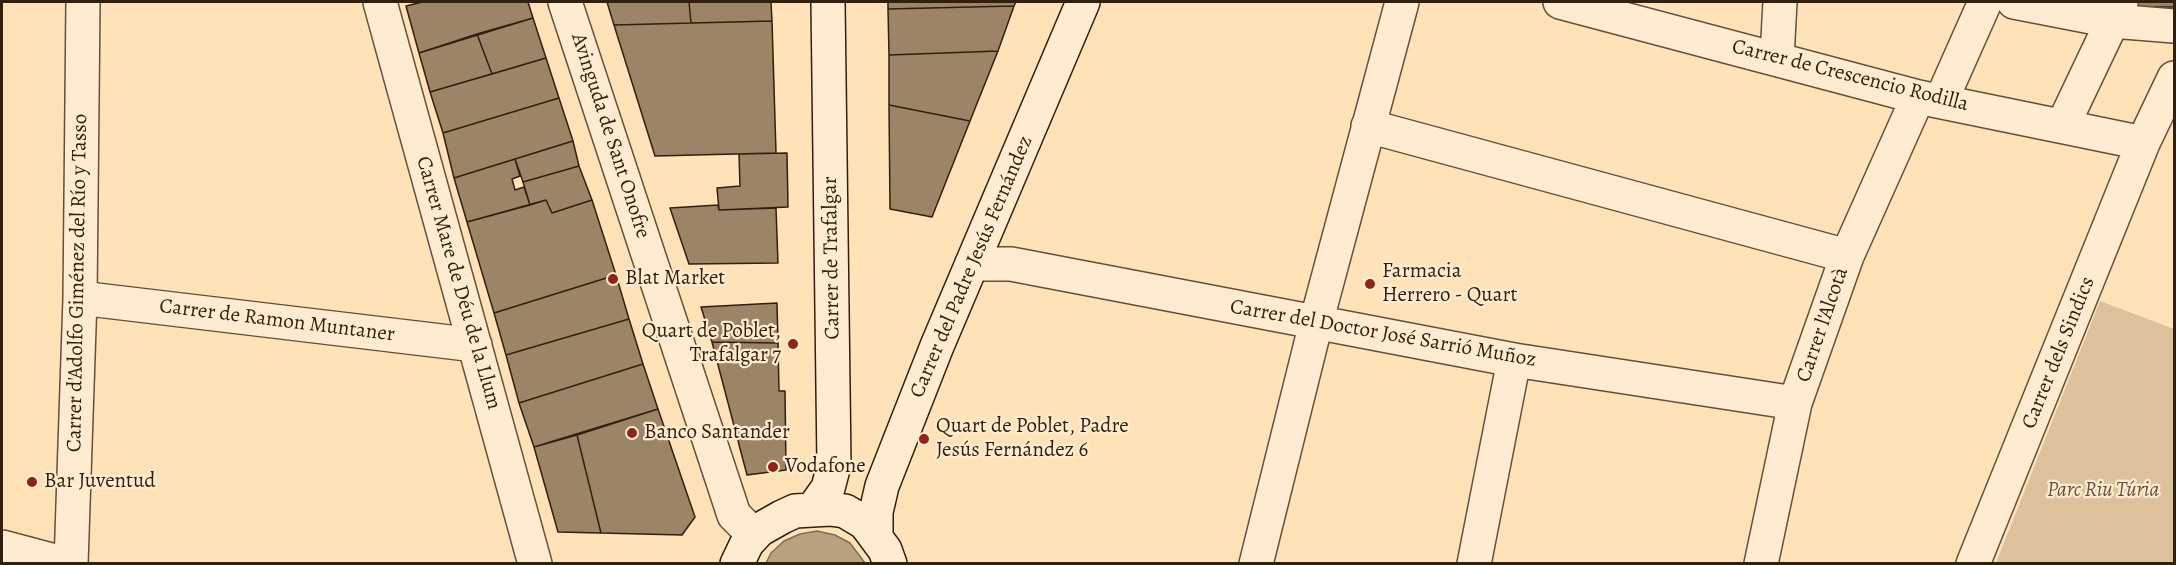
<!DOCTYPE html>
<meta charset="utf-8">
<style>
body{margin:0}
#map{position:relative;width:2176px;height:565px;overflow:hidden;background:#ffe2b7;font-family:Alegreya,serif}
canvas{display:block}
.frame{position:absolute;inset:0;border:3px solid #311f0f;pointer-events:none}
</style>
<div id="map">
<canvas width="2176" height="565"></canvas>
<div class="frame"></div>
</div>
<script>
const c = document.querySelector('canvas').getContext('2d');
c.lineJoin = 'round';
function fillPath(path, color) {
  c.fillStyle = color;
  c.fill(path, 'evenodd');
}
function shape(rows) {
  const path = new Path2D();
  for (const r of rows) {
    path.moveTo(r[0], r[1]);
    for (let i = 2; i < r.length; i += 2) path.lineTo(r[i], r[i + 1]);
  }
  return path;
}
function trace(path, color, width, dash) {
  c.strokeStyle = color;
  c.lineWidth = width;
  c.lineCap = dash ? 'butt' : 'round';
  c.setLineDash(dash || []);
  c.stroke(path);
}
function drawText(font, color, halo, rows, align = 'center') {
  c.font = font + ' Alegreya,serif';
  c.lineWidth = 4.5;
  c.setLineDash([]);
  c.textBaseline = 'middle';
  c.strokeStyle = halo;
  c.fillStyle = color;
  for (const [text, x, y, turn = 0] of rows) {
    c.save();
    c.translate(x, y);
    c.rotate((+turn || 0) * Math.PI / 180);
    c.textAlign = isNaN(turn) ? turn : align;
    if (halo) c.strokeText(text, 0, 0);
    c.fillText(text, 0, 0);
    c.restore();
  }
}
fillPath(shape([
 [2100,301,2174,329,2174,563,1996,563]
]), '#dcc19a');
const water = shape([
 [817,531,835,535,850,543,865,563,766,563,771,553,784,541,800,534,817,531]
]);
fillPath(water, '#b9a07e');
trace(water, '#836c52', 1.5);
const building = shape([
 [422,2,528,2,533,18,419,53,406,6,422,2],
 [607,2,689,2,691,23,614,25,607,2],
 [689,2,771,2,772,21,691,23,689,2],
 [888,2,1016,2,1014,6,888,9,888,2],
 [2136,2,2174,2,2174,7,2133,7,2136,2],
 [1014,6,998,51,889,55,888,9,1014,6],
 [533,18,546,58,492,74,477,34,533,18],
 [772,21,776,153,655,156,614,25,772,21],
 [477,34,492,74,430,92,419,53,477,34],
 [998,51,970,121,889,105,889,55,998,51],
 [546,58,559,98,443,133,430,92,546,58],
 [559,98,573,141,454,178,443,133,559,98],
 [889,105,970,121,932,217,890,209,889,105],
 [573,141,579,166,523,182,515,159,573,141],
 [787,153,788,207,719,210,717,188,740,186,739,154,787,153],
 [515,159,520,176,512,179,515,190,524,187,530,205,467,222,454,178,515,159],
 [579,166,592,200,552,213,546,200,530,205,523,182,579,166],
 [546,200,552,213,592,200,616,275,494,313,467,222,546,200],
 [718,205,719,210,776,208,778,263,689,264,670,208,718,205],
 [616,275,629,319,506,355,494,313,616,275],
 [777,303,778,343,712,342,701,307,777,303],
 [629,319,643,364,519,403,506,355,629,319],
 [712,342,778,343,779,391,785,391,786,470,747,475,712,342],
 [643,364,658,409,534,447,519,403,643,364],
 [658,409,695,517,682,535,601,533,577,435,658,409],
 [577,435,601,533,558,532,534,447,577,435]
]);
fillPath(building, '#9c8466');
trace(building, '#311f0f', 1.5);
const street = shape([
 [380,2,535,564],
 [565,2,734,515,748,529,759,530],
 [1560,2,1918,97,2143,143],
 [2014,2,2112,21,2174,26],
 [1777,58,1780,2],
 [1941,101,1985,2],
 [2063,125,2121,3],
 [1368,126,1847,256],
 [972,264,1011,264,1514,360,1795,403],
 [80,298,475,345],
 [2,547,66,564],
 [71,564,80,298,83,2],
 [1256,564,1316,323,1402,2],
 [1474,564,1514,360],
 [1761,564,1795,403,1847,256,1918,97],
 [1973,564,2143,143,2174,78]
]);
const secondary = shape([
 [813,509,828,488,834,465,828,2],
 [876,537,876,512,882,486,937,346,1083,2],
 [737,564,747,543,759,530,782,517,795,511,830,509,845,511,865,523,885,550,890,564]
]);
trace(street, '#645039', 36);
trace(secondary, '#311f0f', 36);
trace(street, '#ffecd0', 33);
trace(secondary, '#ffecd0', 33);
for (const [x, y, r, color] of [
 [613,279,6,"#8f2418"],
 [1370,284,6,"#8f2418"],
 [793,344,6,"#8f2418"],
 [632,433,6,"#8f2418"],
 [924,439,6,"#8f2418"],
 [773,467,6,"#8f2418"],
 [32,482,6,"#8f2418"]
]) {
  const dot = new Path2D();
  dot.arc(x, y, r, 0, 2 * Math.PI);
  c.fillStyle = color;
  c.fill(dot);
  trace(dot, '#ffecd0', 2);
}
drawText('21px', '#311f0f', '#ffecd0', [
 ["Carrer de Crescencio Rodilla",1850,76,14],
 ["Avinguda de Sant Onofre",610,136,72],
 ["Carrer de Trafalgar",832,258,-91],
 ["Carrer del Padre Jesús Fernández",972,267,-67],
 ["Carrer d'Adolfo Giménez del Río y Tasso",78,283,-89],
 ["Carrer Mare de Déu de la Llum",458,283,74],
 ["Carrer de Ramon Muntaner",277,321,7],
 ["Carrer l'Alcotà",1823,325,-71],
 ["Carrer del Doctor José Sarrió Muñoz",1383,334,10],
 ["Carrer dels Sindics",2059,353,-68]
]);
drawText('21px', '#311f0f', '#ffecd0', [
 ["Farmacia",1382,272],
 ["Herrero - Quart",1382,296],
 ["Blat Market",625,279],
 ["Quart de Poblet,",781,332,"right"],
 ["Trafalgar 7",781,356,"right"],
 ["Quart de Poblet, Padre",936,427],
 ["Jesús Fernández 6",936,451],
 ["Banco Santander",644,433],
 ["Vodafone",785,467],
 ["Bar Juventud",44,482]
], 'left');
drawText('italic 21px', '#645039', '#ffecd0', [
 ["Parc Riu Túria",2103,491]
]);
</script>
